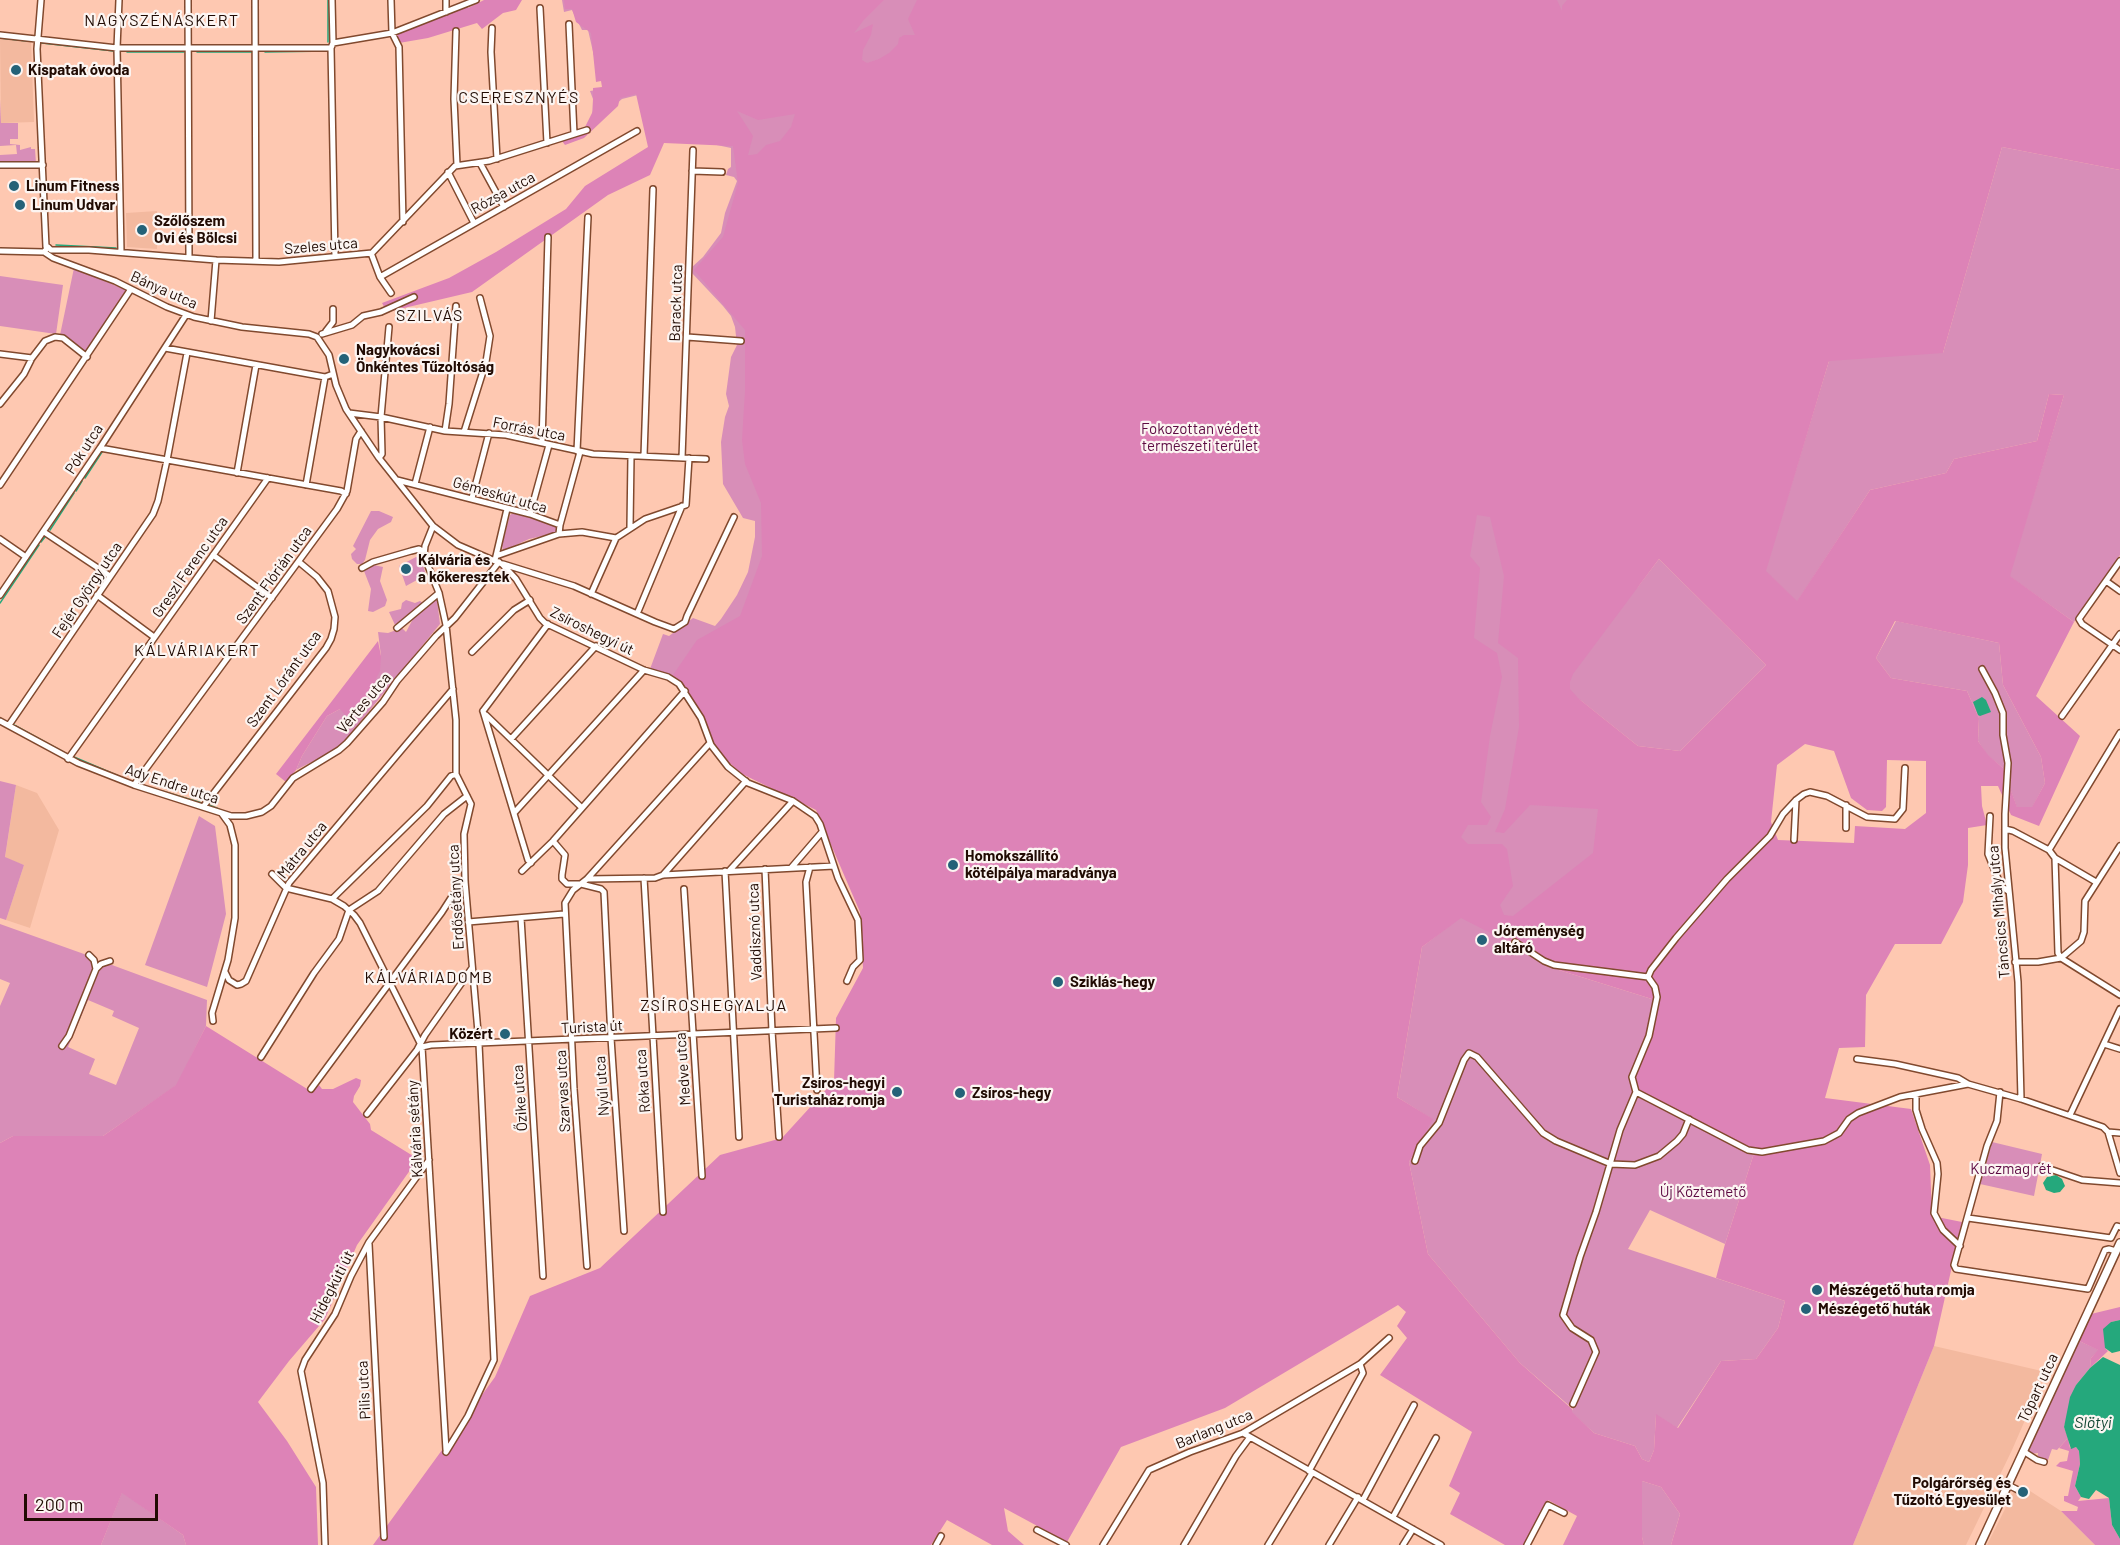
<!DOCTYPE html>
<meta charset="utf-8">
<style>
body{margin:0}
#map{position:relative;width:2120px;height:1545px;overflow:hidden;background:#fec8b1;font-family:Barlow,sans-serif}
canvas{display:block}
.scale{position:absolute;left:24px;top:1494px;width:134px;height:27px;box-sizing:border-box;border:3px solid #210b03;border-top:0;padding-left:8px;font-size:18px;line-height:21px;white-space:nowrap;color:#210b03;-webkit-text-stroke:4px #fcf5f2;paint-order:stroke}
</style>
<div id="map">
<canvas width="2120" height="1545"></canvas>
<div class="scale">200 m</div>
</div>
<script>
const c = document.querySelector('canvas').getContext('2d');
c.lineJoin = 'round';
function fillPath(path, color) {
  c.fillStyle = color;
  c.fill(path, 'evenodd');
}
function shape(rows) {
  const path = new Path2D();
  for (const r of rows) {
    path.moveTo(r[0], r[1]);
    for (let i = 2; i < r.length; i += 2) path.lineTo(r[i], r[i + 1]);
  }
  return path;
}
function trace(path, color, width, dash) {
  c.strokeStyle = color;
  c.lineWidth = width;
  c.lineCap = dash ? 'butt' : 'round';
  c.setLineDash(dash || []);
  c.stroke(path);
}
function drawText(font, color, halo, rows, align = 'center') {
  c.font = font + ' Barlow,sans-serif';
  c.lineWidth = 4.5;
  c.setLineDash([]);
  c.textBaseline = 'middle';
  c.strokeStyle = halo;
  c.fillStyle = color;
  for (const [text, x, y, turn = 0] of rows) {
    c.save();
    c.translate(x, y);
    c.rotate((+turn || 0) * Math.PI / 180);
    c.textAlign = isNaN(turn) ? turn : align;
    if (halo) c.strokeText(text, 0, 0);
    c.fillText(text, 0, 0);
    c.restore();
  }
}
fillPath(shape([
 [0,37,31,41,34,122,1,123],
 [157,211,157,249,127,247,126,213],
 [16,785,37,793,59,830,30,928,6,920,24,865,5,858],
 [1934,1346,2046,1372,2012,1450,1966,1545,1853,1545],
 [2017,1485,2030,1491,2061,1511,2095,1545,1987,1545]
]), '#f3b99f');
fillPath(shape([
 [562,0,2014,0,1941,353,1943,353,2002,147,2120,170,2120,555,2074,622,2009,576,2064,395,2049,394,2037,441,1954,459,1946,473,1870,490,1797,602,1765,571,1829,361,1672,519,1637,588,1659,559,1766,665,1680,751,1638,746,1579,699,1676,830,1539,961,1546,966,1655,1000,1726,1139,1754,1153,1725,1244,1650,1210,1628,1249,1785,1301,1778,1328,1756,1359,1721,1361,1677,1428,1656,1415,1654,1450,1649,1462,1642,1459,1635,1446,1594,1433,1571,1412,1573,1409,1520,1363,1428,1254,1409,1162,1432,1119,1397,1097,1422,947,1454,922,861,912,816,808,704,716,686,687,650,669,663,634,669,636,693,618,715,626,721,619,737,595,748,572,755,537,755,521,743,518,723,484,721,442,725,417,729,406,726,394,731,357,737,345,735,343,736,336,735,327,731,316,723,306,691,272,691,268,703,257,721,233,725,213,737,181,734,177,726,175,728,169,731,167,731,148,712,144,654,91,622,99,605,113,592,116,593,99,590,91,603,89,603,79,597,69,588,30,582,30,572,10,564,12],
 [0,99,1,123,18,123,18,139,10,139,10,144,20,145,20,150,31,147,31,149,35,149,36,164,0,166,0,155,17,154,16,145,0,146],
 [74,268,126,290,126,293,88,350,85,351,60,335],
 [0,276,63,285,56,334,0,326],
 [371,511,379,511,393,517,391,522,378,529,370,540,365,560,362,564,357,564,352,559,351,554,356,549,353,546],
 [513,513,557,526,557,530,555,533,529,539,503,551,502,545,510,515],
 [416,557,421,558,426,575,406,586,399,566],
 [374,565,383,567,380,581,387,600,385,606,373,612,368,611,371,589,364,571],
 [406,600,415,603,420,601,423,603,395,625,389,612,401,609,402,603],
 [434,600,437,600,440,624,348,737,335,750,296,770,302,756,327,716,340,709,381,656,378,632,388,633,402,628,406,632,414,617],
 [1896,621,1999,643,2003,685,2041,757,2045,783,2032,808,2017,808,2003,768,1987,755,1978,741,1979,718,1967,691,1891,678,1876,658],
 [0,781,16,785,5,857,24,865,6,920,0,918],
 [199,816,215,826,226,914,207,987,145,965],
 [0,924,84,954,91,958,94,969,83,997,88,999,99,971,106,964,112,965,207,1000,206,1026,177,1085,103,1136,13,1136,0,1143,0,1006,10,983,0,979],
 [88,1000,114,1011,112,1016,139,1028,116,1085,89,1074,95,1059,68,1047],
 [1992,1142,2042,1154,2034,1196,1980,1184],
 [2077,1340,2099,1350,2091,1358,2090,1368,2076,1385,2064,1427,2068,1438,2057,1450,2052,1449,2048,1460,2037,1461,2038,1453,2030,1454,2027,1451],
 [1642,1481,1661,1487,1680,1514,1671,1545,1644,1545,1642,1537],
 [122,1492,183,1535,186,1545,101,1545]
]), '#d88eb8');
fillPath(shape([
 [484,0,522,0,516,10,503,13,482,29,477,23,428,38,399,43,396,33,467,6,468,8],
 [564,0,884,0,863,21,854,33,873,24,871,35,863,50,862,60,867,63,879,59,889,53,898,44,899,38,904,35,915,35,908,19,917,0,1557,0,1562,11,1562,6,1567,0,2120,0,2120,170,2002,147,1943,353,1829,361,1766,571,1797,601,1870,490,1946,473,1954,459,2037,441,2049,394,2064,395,2010,576,2074,622,2036,696,2080,736,2039,826,2011,815,1998,786,1981,786,1982,806,1987,825,1968,828,1968,865,1963,902,1941,944,1895,944,1866,995,1865,1047,1839,1048,1825,1098,1911,1109,1930,1165,1932,1216,1962,1222,1934,1346,1853,1545,1671,1545,1680,1514,1661,1487,1642,1481,1642,1537,1644,1545,1563,1545,1577,1516,1548,1500,1524,1545,1505,1545,1450,1514,1460,1493,1449,1486,1472,1432,1380,1375,1407,1338,1397,1326,1406,1312,1398,1305,1225,1408,1121,1447,1067,1542,1004,1508,1008,1531,1024,1545,992,1545,947,1520,931,1545,373,1545,495,1377,530,1296,600,1268,720,1155,782,1138,834,1081,836,1018,863,968,860,912,816,810,742,774,716,751,686,690,673,675,697,640,740,616,762,556,761,503,745,464,742,440,745,391,745,330,694,270,723,237,738,183,733,146,664,143,650,175,608,195,472,292,387,312,382,303,449,278,496,252,566,209,585,186,648,147,636,94,620,98,618,106,584,138,565,145,562,141,582,133,593,111,593,88,602,87,601,81,596,82,591,33,576,22,572,9,565,9],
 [737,111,758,120,795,114,791,127,780,141,766,145,757,154,751,155,748,155,753,136],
 [1477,515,1490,517,1504,576,1498,643,1518,658,1519,727,1505,809,1495,832,1504,833,1530,805,1598,809,1593,853,1513,916,1504,915,1500,905,1513,886,1507,849,1502,844,1468,844,1461,837,1468,825,1487,825,1491,817,1481,802,1490,736,1502,677,1497,653,1474,638,1480,568,1470,556],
 [1659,559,1766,665,1680,751,1638,746,1578,698,1570,689,1570,682,1573,674],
 [1895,621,1999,643,2003,685,2041,757,2045,783,2032,807,2017,807,2003,768,1988,755,1978,741,1979,718,1967,691,1891,678,1876,658],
 [1805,744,1834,751,1851,798,1867,810,1882,811,1886,807,1887,760,1926,761,1926,813,1905,829,1855,826,1854,843,1778,840,1771,822,1777,765],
 [1461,918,1512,944,1546,966,1655,1000,1631,1080,1639,1096,1696,1126,1754,1153,1725,1244,1716,1278,1785,1301,1778,1328,1756,1359,1721,1361,1678,1428,1656,1414,1654,1450,1649,1462,1642,1459,1635,1446,1594,1433,1572,1412,1572,1409,1520,1363,1428,1254,1409,1162,1433,1119,1397,1097,1422,947],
 [378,641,381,656,380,671,363,704,352,716,345,715,340,709,327,716,302,756,296,770,286,782,276,774],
 [206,1026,312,1092,319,1085,322,1089,333,1089,356,1078,361,1080,360,1086,354,1096,353,1102,370,1124,371,1130,418,1159,357,1245,325,1319,289,1361,258,1402,287,1441,316,1487,318,1545,186,1545,183,1535,122,1493,101,1545,0,1545,0,1143,13,1136,103,1136,176,1085],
 [2120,1307,2120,1320,2111,1322,2105,1348,2108,1351,2090,1368,2091,1358,2098,1350,2077,1340,2091,1314],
 [2068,1438,2070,1448,2076,1447,2079,1451,2080,1464,2075,1486,2081,1497,2078,1501,2109,1498,2112,1525,2120,1539,2120,1545,2095,1545,2061,1511,2077,1511,2078,1507,2064,1501,2064,1496,2068,1496,2073,1471,2056,1466,2060,1462,2067,1461,2069,1451,2059,1448]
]), '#dd83b7');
fillPath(shape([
 [1982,697,1986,700,1991,712,1980,716,1978,715,1973,702],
 [2056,1175,2062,1179,2065,1186,2060,1192,2054,1193,2046,1190,2043,1183,2047,1177],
 [2120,1320,2120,1351,2112,1353,2105,1348,2103,1329,2111,1322],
 [2103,1357,2120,1365,2120,1539,2112,1525,2109,1498,2096,1490,2089,1499,2081,1497,2075,1486,2080,1464,2079,1451,2076,1447,2071,1449,2064,1427,2070,1397,2076,1385,2090,1368]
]), '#25a87c');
trace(shape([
 [328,0,328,42],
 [0,38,27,41],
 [42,43,114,51],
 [127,52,184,52],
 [197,52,252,52],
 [265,52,328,51],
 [56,245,116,248],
 [85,478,102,452],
 [76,491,82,481],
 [50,530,74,493],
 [41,542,45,537],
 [0,603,39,545],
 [0,718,7,722],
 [14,725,67,754],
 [74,757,128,780],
 [162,791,202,803],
 [209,805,219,809]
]), '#25a87c', 1.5);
const minor = shape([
 [41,0,37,49,46,247],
 [119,0,117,48,121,252],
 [188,0,189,258],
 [255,0,256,261],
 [332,0,333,43,331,48,335,256],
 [391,0,392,33,399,47,403,222],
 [446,0,446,12],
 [540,8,547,143],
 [569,24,574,134],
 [492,28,491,52,497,159],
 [456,31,454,99,457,165],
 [0,35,117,48,331,48],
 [333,43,392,33,476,0],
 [480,163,504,207],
 [0,165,43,165],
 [692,171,722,172],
 [448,172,474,223],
 [0,251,44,252,53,258,115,281,167,307,194,317,242,327,309,334,317,337,329,355,336,385,346,409,379,458,433,526,458,545,502,564,516,579,540,618,545,623,644,670,668,677,679,684,701,718,711,745,728,767,748,783,793,801,815,816,820,824,838,878,858,920,860,960,853,967,847,981],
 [44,252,48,247,51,250,89,250,216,260,279,262,372,253,455,166,489,161,587,130],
 [371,253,380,277,391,293],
 [380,277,637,131],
 [211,321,216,260],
 [326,331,333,322,333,309],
 [322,334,352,325,363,316,381,312,414,297],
 [687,337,741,341],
 [165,348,325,377,333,374],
 [0,354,32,358],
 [0,404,24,374,32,358,45,341,55,337,63,338,87,357],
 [349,413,381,417,445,431,506,435,593,454,706,459],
 [445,431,449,404,456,306],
 [464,432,486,362,490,336,480,298],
 [542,443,548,237],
 [100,448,341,491,346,494],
 [577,451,588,217],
 [644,456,653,189],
 [379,458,382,454,381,417,389,327],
 [682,458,693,150],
 [237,473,256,365],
 [397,480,530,514,560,525,559,534],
 [415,484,430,427],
 [0,485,131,289],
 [306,485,325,377],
 [472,498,489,433],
 [530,514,549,445],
 [560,525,580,452],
 [433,526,425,546,424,556,439,593,446,625,456,720,456,774,471,804,464,834,465,881,479,1044,494,1360,468,1416,446,1452],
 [630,527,631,456],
 [44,532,110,576],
 [0,539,26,557],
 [213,555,272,598],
 [496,556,507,509],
 [495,560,496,556,559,534,582,532,616,538,645,519,686,505,689,458],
 [2120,561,2079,619,2082,624,2120,650],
 [503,564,574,586,655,622,674,629,685,622,687,616,734,517],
 [362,568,373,562,411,551,419,549,424,552],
 [2106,581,2120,591],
 [591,594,616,538],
 [0,595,100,448,186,315],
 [97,595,154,637],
 [637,614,682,506],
 [397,628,439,593],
 [472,652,514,610,530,600],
 [1982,669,1995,693,2003,713,2003,735,2008,763,2005,814,2005,848,2018,982,2021,1099],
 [483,711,528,860,531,863],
 [483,711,548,624],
 [486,715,582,808],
 [2062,716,2120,634],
 [0,721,78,763,134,785,231,816,246,816,262,812,271,806,293,778,339,750,347,743,383,702,397,681,436,636,455,618,499,562],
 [9,725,153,514,158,501,167,460,187,353],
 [511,739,596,646],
 [68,759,268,478],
 [134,785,337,509,347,491,356,439,361,431],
 [1846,805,1846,828],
 [203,807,326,648,331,639,334,629,335,617,328,591,317,577,299,562],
 [514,813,644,670],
 [1990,816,1988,854,2001,886,2008,891],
 [2005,829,2013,831,2049,850,2055,858,2096,882],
 [1794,840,1796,800],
 [553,841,565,855,562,875,562,879,567,884,581,884,601,889,604,892,611,1038,624,1231],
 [2049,850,2120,733],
 [2055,858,2058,953,2061,958],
 [810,867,806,882,817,1090],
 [791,868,822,832],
 [765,869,772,1031,779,1137],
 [522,871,553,841,685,691],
 [725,871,739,1137],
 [729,871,793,801],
 [272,874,286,888,332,899,344,906,354,915,360,923,422,1047,446,1450],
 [663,875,746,781],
 [644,878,663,1212],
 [587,879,655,878,663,875,834,866],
 [684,889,702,1176],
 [332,899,427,806,451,776,456,774],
 [349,910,378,891,444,814,467,796],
 [521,918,543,1276],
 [468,922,564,914],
 [1515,942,1544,961,1554,965,1648,977,1655,987,1657,997,1649,1036,1632,1077,1636,1092,1748,1150,1762,1152,1824,1141,1839,1133,1849,1119,1858,1113,1900,1097,1968,1084],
 [2061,958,2120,995],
 [2015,962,2038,962,2061,958,2081,941,2084,932,2085,901,2120,846],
 [96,969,101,964,110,961],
 [225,972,229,980,237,985,241,984,246,981,289,883,453,689],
 [1648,977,1651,970,1676,938,1727,879,1770,836,1783,814,1796,800,1804,794,1810,792,1827,796,1867,817,1895,819,1903,809,1905,768],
 [213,1021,212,1013,228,960,235,918,235,845,230,825,222,814],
 [2104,1044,2120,1049],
 [62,1046,69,1036,96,969,94,960,89,955],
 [422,1047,431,1045,836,1028],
 [261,1057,314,973,339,939,349,910],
 [1857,1059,1895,1064,1958,1078,1968,1084,2021,1099,2103,1127,2108,1132,2120,1173],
 [311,1089,442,912,460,884,465,881],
 [2000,1092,1997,1121,1987,1146,1954,1265,1956,1269,2088,1289,2105,1250,2109,1249,2116,1251],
 [1916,1094,1916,1110,1922,1129,1937,1163,1938,1174,1934,1213,1943,1230,1960,1246],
 [367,1114,417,1050,425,1035,472,968],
 [2070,1115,2120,1009],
 [2108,1132,2120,1133],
 [1415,1161,1420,1146,1439,1123,1464,1060,1469,1053,1477,1057,1543,1133,1556,1141,1611,1164,1635,1165,1659,1156,1677,1141,1683,1134,1689,1119],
 [2041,1166,2082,1180,2120,1183],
 [1968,1218,2111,1238,2117,1226,2120,1227],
 [369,1244,384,1537],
 [587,1266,574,1089,565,903,573,890,587,879,710,743],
 [1573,1404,1596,1352,1591,1340,1572,1328,1563,1315,1580,1257,1596,1212,1620,1130,1636,1092],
 [1243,1433,1441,1545],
 [2023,1451,2037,1460,2044,1462],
 [1309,1471,1363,1373,1360,1364],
 [2008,1485,2020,1491],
 [1363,1500,1414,1405],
 [1393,1517,1436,1438],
 [1037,1530,1066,1545],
 [325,1545,323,1483,301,1371,305,1360,335,1314,351,1276,369,1242,429,1160],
 [936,1545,941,1536],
 [1103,1545,1149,1470,1190,1452,1243,1433,1360,1364,1389,1338],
 [1184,1545,1236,1456,1250,1437],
 [1268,1545,1312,1473],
 [1329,1545,1358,1497],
 [1403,1545,1413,1529],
 [1527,1545,1548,1505,1564,1513]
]);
const major = shape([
 [1980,1545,2120,1243]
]);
trace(minor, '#81492e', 8);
trace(major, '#81492e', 10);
trace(minor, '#fff', 5);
trace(major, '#fff', 7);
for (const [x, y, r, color] of [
 [16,70,6,"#246278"],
 [14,186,6,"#246278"],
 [20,205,6,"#246278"],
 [142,230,6,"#246278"],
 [344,359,6,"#246278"],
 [406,569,6,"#246278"],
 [953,865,6,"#246278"],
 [1482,940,6,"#246278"],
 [1058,982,6,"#246278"],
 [505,1034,6,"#246278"],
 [897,1092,6,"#246278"],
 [960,1093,6,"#246278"],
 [1817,1290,6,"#246278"],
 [1806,1309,6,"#246278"],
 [2023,1492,6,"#246278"]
]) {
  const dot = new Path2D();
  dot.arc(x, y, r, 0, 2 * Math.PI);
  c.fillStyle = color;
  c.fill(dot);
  trace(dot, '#fcf5f2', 2);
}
drawText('bold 15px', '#210b03', '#fcf5f2', [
 ["Kispatak óvoda",28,70],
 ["Linum Fitness",26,186],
 ["Linum Udvar",32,205],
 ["Szőlőszem",154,221],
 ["Ovi és Bölcsi",154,238],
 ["Nagykovácsi",356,350],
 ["Önkéntes Tűzoltóság",356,367],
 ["Kálvária és",418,560],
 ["a kőkeresztek",418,577],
 ["Homokszállító",965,856],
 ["kötélpálya maradványa",965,873],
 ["Jóreménység",1494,931],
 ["altáró",1494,948],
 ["Sziklás-hegy",1070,982],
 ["Közért",493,1034,"right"],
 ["Zsíros-hegyi",885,1083,"right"],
 ["Turistaház romja",885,1100,"right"],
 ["Zsíros-hegy",972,1093],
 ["Mészégető huta romja",1829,1290],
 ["Mészégető huták",1818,1309],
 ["Polgárőrség és",2011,1483,"right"],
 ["Tűzoltó Egyesület",2011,1500,"right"]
], 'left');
drawText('15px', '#210b03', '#fcf5f2', [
 ["Rózsa utca",503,193,-29],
 ["Szeles utca",321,246,-5],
 ["Bánya utca",164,290,24],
 ["Barack utca",676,303,-88],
 ["Forrás utca",529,429,11],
 ["Pók utca",84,449,-57],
 ["Gémeskút utca",500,495,16],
 ["Greszl Ferenc utca",190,567,-55],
 ["Szent Flórián utca",274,575,-54],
 ["Fejér György utca",87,590,-56],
 ["Zsíroshegyi út",592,631,26],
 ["Szent Lóránt utca",284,679,-54],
 ["Vértes utca",364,703,-50],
 ["Ady Endre utca",172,784,18],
 ["Mátra utca",302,850,-51],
 ["Erdősétány utca",456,897,-93],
 ["Táncsics Mihály utca",1999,912,-95],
 ["Vaddisznó utca",755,932,-92],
 ["Turista út",592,1027,-3],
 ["Medve utca",683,1069,-94],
 ["Róka utca",643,1081,-94],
 ["Nyúl utca",602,1086,-94],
 ["Szarvas utca",563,1091,-93],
 ["Őzike utca",520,1098,-94],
 ["Kálvária sétány",415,1129,-93],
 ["Hidegkúti út",332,1287,-63],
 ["Tópart utca",2038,1388,-65],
 ["Pilis utca",364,1390,-93],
 ["Barlang utca",1214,1429,-22]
]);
drawText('15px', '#5d0b43', '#fcf5f2', [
 ["Fokozottan védett",1200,429],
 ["természeti terület",1200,446],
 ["Kuczmag rét",2011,1169],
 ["Új Köztemető",1703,1192]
]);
c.letterSpacing = '1.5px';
drawText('16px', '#210b03', '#fcf5f2', [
 ["NAGYSZÉNÁSKERT",162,21],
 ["CSERESZNYÉS",519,98],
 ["SZILVÁS",430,316],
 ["KÁLVÁRIAKERT",197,651],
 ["KÁLVÁRIADOMB",429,978],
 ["ZSÍROSHEGYALJA",714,1006]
]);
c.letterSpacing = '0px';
drawText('italic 16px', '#154835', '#fcf5f2', [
 ["Slötyi",2093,1423]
]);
</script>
